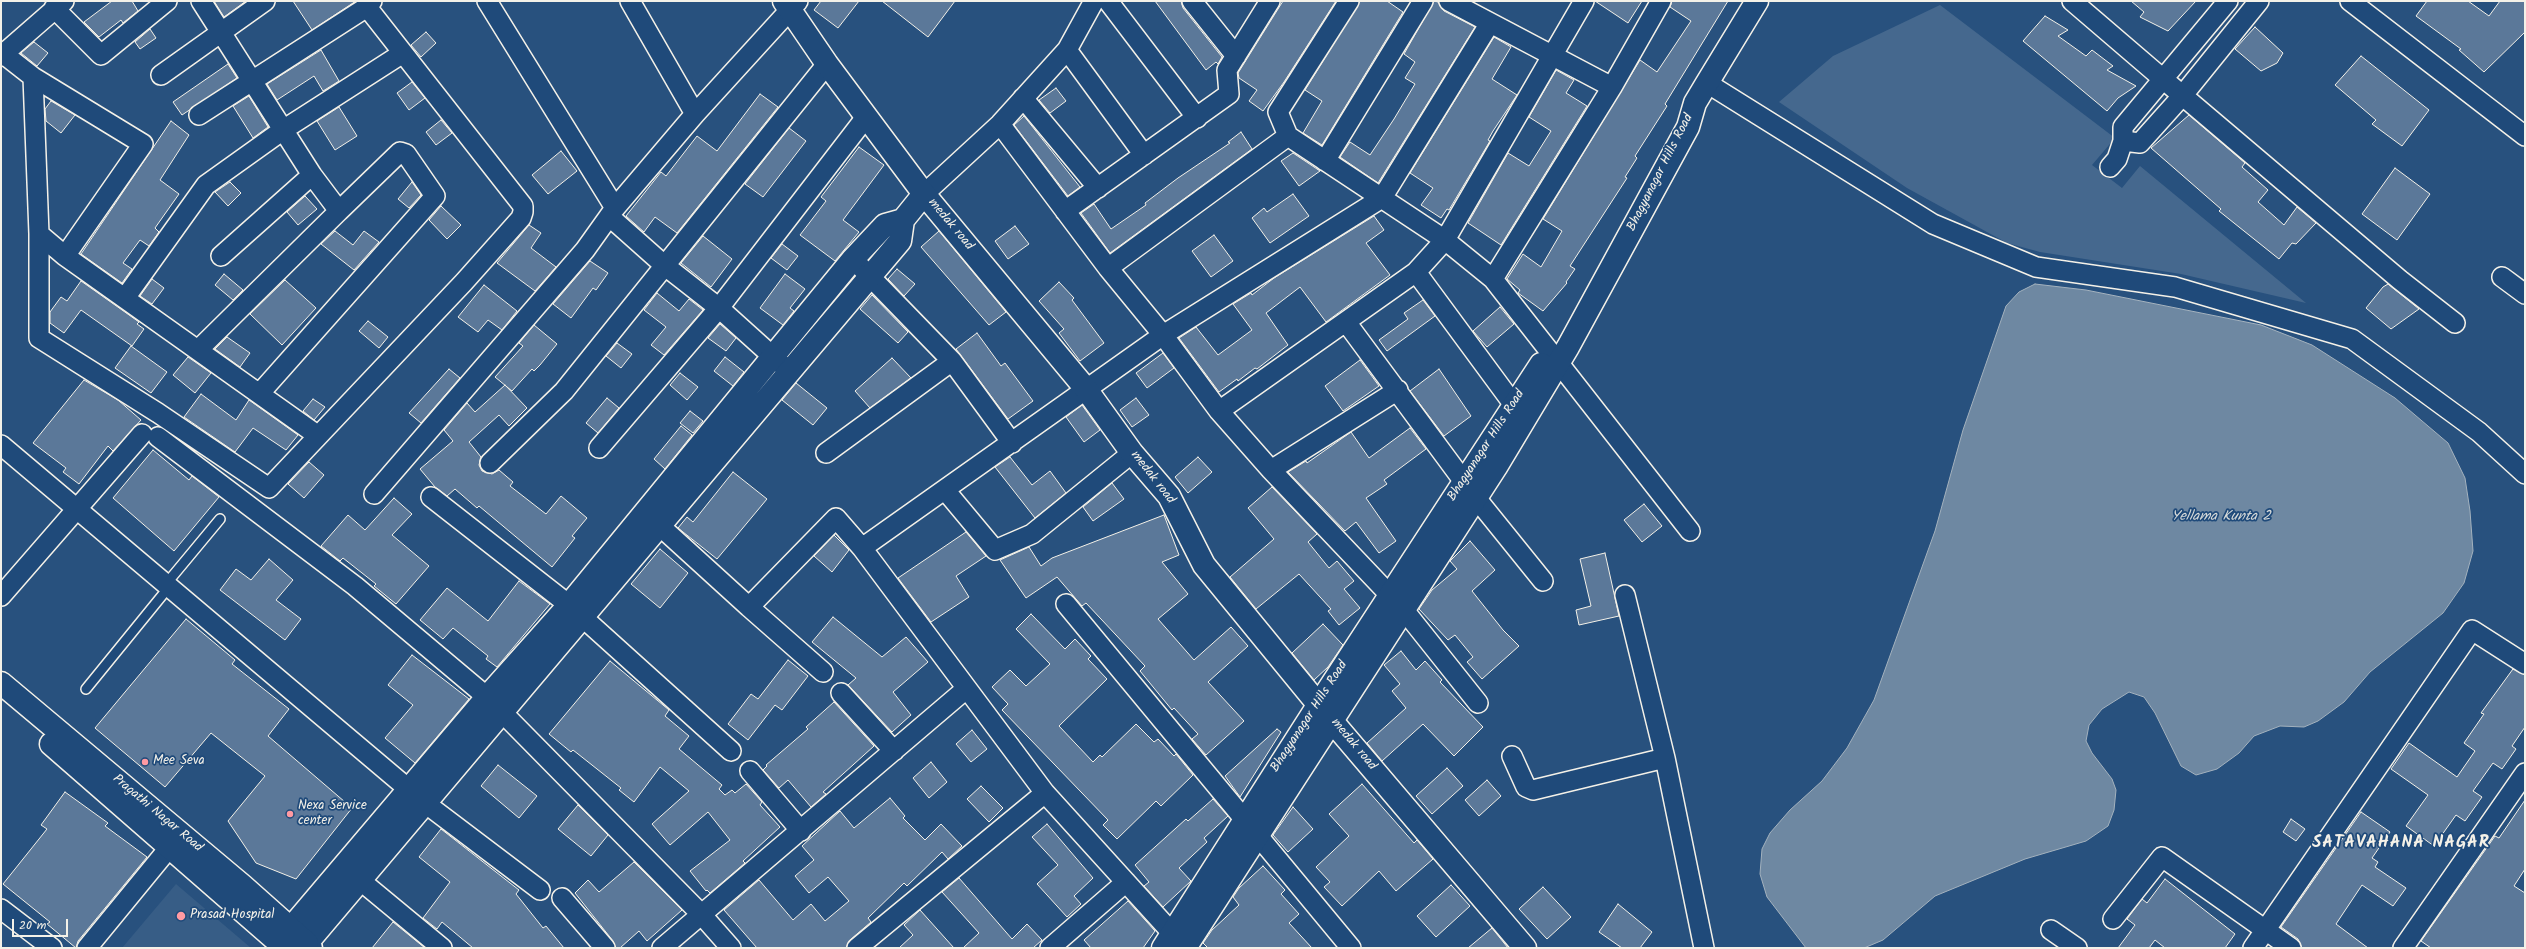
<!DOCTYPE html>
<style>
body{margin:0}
#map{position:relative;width:2526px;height:949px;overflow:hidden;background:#28517e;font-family:Kalam,sans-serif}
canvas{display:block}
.frame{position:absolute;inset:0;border:2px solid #f4f1e8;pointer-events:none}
.scale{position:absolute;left:12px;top:919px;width:56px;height:18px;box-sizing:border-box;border:2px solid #f4f1e8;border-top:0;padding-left:5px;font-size:12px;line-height:14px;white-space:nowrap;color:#f4f1e8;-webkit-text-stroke:3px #1f4a7a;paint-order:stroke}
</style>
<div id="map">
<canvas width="2526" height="949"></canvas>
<div class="frame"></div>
<div class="scale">20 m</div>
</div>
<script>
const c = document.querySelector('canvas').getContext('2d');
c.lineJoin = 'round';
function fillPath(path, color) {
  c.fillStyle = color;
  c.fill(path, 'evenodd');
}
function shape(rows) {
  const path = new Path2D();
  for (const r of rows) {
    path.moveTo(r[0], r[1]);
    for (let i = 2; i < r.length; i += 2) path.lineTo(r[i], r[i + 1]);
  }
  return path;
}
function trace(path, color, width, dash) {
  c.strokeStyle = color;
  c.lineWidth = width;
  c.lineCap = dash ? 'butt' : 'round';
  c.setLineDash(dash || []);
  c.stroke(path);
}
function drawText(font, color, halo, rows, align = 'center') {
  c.font = font + ' Kalam,sans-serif';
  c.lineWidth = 3.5;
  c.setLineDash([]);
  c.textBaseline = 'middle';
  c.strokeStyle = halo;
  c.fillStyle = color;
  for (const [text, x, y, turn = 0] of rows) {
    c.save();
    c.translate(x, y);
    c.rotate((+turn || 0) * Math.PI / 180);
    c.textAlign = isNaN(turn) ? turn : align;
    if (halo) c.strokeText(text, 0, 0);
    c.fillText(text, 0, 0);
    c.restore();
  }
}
fillPath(shape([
 [176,884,251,948,122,948]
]), '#375d86');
fillPath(shape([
 [1940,5,2115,138,2092,165,2122,188,2140,166,2306,303,2181,274,2040,252,2007,243,1907,188,1779,102,1833,56]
]), '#45688e');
const water = shape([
 [2035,284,2086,290,2261,325,2312,345,2395,398,2448,443,2465,478,2470,511,2473,551,2464,583,2443,613,2370,672,2344,702,2318,721,2304,727,2280,726,2254,736,2239,753,2217,769,2196,775,2181,766,2155,713,2144,697,2129,692,2102,709,2089,725,2086,741,2092,753,2112,779,2116,790,2114,810,2108,826,2086,841,2025,859,1935,896,1883,940,1864,948,1806,948,1767,897,1760,874,1762,849,1770,833,1790,810,1822,781,1847,748,1874,700,1935,531,1963,430,2006,306,2019,292,2035,284]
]);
fillPath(water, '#6e88a2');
trace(water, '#a4b2be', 1);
const building = shape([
 [112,1,132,1,138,11,123,23,121,20,99,37,84,22,112,1],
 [214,1,246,1,224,17,214,1],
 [293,1,356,1,312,30,293,1],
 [821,1,859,1,838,28,814,10,821,1],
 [882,1,955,1,928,37,882,1],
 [1155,1,1181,1,1183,8,1222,57,1218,64,1216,62,1206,70,1155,1],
 [1283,1,1336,1,1284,82,1263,111,1249,101,1257,90,1239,78,1238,73,1283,1],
 [1360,1,1387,1,1403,12,1322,145,1303,133,1322,101,1305,90,1360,1],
 [1434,1,1438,2,1444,11,1475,27,1378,183,1340,157,1350,142,1370,155,1394,119,1415,84,1405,78,1415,62,1404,54,1434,1],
 [1595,1,1642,1,1628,23,1595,1],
 [1672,1,1728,1,1665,104,1667,106,1635,156,1637,158,1625,177,1627,178,1570,266,1575,269,1566,282,1567,283,1543,311,1518,293,1520,290,1507,279,1523,254,1541,267,1562,231,1543,219,1640,60,1657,72,1691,21,1670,7,1672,1],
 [2131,1,2196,1,2168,31,2140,17,2144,12,2131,1],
 [2427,1,2468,1,2489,16,2500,1,2525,1,2525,32,2484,72,2459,50,2461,49,2416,16,2427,1],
 [2045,16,2068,30,2058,36,2086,56,2092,50,2113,66,2107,70,2136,86,2118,98,2107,111,2023,41,2045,16],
 [2255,27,2283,53,2277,63,2261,71,2235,49,2255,27],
 [150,29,156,38,140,49,135,42,150,29],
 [426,32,436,43,421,57,411,45,426,32],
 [1494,37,1511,47,1492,79,1517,95,1493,131,1488,140,1490,141,1449,210,1447,209,1441,218,1421,205,1433,188,1410,173,1494,37],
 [34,42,48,53,37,66,21,53,34,42],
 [321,50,339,81,323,91,314,76,277,100,267,84,321,50],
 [2361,56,2429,110,2402,146,2372,124,2376,120,2335,85,2361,56],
 [228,64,237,78,182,115,173,102,228,64],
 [1556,70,1574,80,1566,93,1587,106,1501,245,1468,223,1508,153,1529,166,1551,131,1529,117,1556,70],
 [412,82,425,98,409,110,397,93,412,82],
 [1056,88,1066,101,1050,113,1039,100,1056,88],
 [760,94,778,107,677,233,655,217,644,232,626,216,661,172,666,176,697,136,717,151,760,94],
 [249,96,268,127,253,138,233,106,249,96],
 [51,101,75,115,61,133,46,121,45,109,51,101],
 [339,107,357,136,335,150,317,121,339,107],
 [2189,115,2245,163,2242,167,2268,190,2258,202,2284,225,2297,207,2316,223,2296,244,2292,243,2279,259,2219,211,2221,209,2151,148,2189,115],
 [1024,116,1080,187,1068,196,1014,125,1024,116],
 [441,120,452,133,436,145,426,132,441,120],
 [171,121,189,135,160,180,179,194,155,228,159,232,149,246,140,240,123,263,132,269,122,283,81,254,171,121],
 [789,128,806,141,763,197,745,184,789,128],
 [1241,132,1252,149,1110,253,1081,213,1094,204,1111,229,1146,205,1145,203,1178,178,1230,143,1228,142,1241,132],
 [859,147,884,165,843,220,859,232,835,261,800,235,826,201,821,197,859,147],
 [561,151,577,171,548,194,532,175,561,151],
 [1293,153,1320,171,1299,186,1281,161,1293,153],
 [2395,168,2430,194,2397,240,2362,214,2395,168],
 [230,182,241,193,228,206,215,192,230,182],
 [412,182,421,195,409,208,398,199,412,182],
 [1293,194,1309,216,1270,243,1252,218,1264,208,1267,212,1293,194],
 [305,196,317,209,298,225,287,212,305,196],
 [441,206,461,225,447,239,429,220,441,206],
 [1374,216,1384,230,1366,243,1390,275,1326,322,1300,287,1266,313,1288,345,1257,369,1255,368,1238,381,1237,379,1219,392,1179,338,1196,327,1218,355,1252,330,1233,304,1251,293,1252,295,1274,278,1374,216],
 [529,225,541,233,531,248,556,267,535,291,497,263,529,225],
 [1015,226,1029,244,1008,259,995,241,1015,226],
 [335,231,353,245,364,231,379,242,354,270,321,244,335,231],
 [939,231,1006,312,989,325,921,247,939,231],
 [1214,235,1233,261,1211,277,1192,251,1214,235],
 [703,236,732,259,711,287,681,263,703,236],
 [782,244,798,256,787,270,771,258,782,244],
 [590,261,608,273,596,290,593,288,571,318,553,304,590,261],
 [897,269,915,284,904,296,888,279,897,269],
 [224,274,243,290,233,300,215,285,224,274],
 [785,274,805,289,790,308,794,311,783,325,760,308,785,274],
 [152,279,164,288,152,304,140,296,152,279],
 [285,280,316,308,282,345,250,314,285,280],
 [81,281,139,322,137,324,144,329,132,346,81,310,64,333,50,323,50,312,61,297,67,301,81,281],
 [1059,282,1074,298,1072,300,1104,343,1080,361,1059,333,1064,329,1039,301,1059,282],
 [2388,284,2419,309,2391,329,2366,308,2383,287,2388,284],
 [484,285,517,311,502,330,488,320,478,332,458,317,484,285],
 [657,293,679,311,689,299,703,310,664,355,651,345,666,327,644,310,657,293],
 [872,295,908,332,898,343,860,309,872,295],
 [1423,300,1435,316,1387,351,1379,340,1408,319,1404,313,1423,300],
 [1500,307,1514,324,1487,347,1473,331,1500,307],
 [368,321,388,337,379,348,359,331,368,321],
 [720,324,736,338,726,351,708,338,720,324],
 [534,325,557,344,540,365,534,371,532,369,512,391,495,377,523,346,519,343,534,325],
 [977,333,1001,366,1005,363,1033,401,1008,419,956,349,977,333],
 [227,337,250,353,240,367,215,349,227,337],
 [617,343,632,354,621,368,606,356,617,343],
 [131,346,167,372,151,393,115,368,131,346],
 [1163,353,1174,368,1147,388,1136,373,1163,353],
 [188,357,211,373,195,393,173,375,188,357],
 [725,357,744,372,733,386,714,371,725,357],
 [892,358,911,378,870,408,855,391,892,358],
 [1360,360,1379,386,1343,411,1325,386,1360,360],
 [449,369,460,378,421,423,409,413,449,369],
 [1439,369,1471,416,1444,436,1410,391,1439,369],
 [680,373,698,387,687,400,670,385,680,373],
 [84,380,118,400,141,420,113,451,108,446,79,484,63,472,66,468,33,443,84,380],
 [796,383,827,408,813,425,782,400,796,383],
 [505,385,527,408,509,426,499,415,469,442,481,457,479,465,482,471,492,474,499,470,513,482,510,486,546,514,561,496,587,518,572,536,575,538,552,567,479,506,477,508,455,489,447,496,435,487,420,469,453,441,444,430,467,403,475,412,505,385],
 [201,394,236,420,249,400,298,435,286,450,253,428,235,452,184,417,201,394],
 [607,398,619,408,598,433,586,423,607,398],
 [1136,398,1149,415,1132,427,1120,410,1136,398],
 [313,399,325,407,314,420,303,411,313,399],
 [1082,405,1100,430,1084,442,1066,417,1082,405],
 [690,411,703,421,693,433,680,423,690,411],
 [681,426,692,435,665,469,654,459,681,426],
 [1410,428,1426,449,1384,480,1387,484,1366,498,1396,541,1379,553,1356,522,1345,531,1288,472,1306,461,1307,463,1351,432,1369,458,1410,428],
 [153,450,189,480,192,476,219,497,174,551,113,498,153,450],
 [1010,457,1032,485,1050,471,1066,493,1035,518,995,467,1010,457],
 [1198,457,1212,472,1188,493,1175,477,1198,457],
 [309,462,324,475,304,498,288,484,309,462],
 [733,472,767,499,717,559,678,528,687,517,693,522,733,472],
 [1112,483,1124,499,1093,521,1083,507,1112,483],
 [1272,487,1317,534,1308,542,1329,568,1337,561,1354,581,1344,589,1360,608,1339,625,1328,611,1331,609,1299,574,1256,609,1230,577,1274,539,1248,508,1272,487],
 [394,498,412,514,392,535,429,566,396,604,374,586,376,584,343,558,340,561,321,546,348,515,365,530,394,498],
 [1644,504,1662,526,1642,542,1624,520,1644,504],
 [1164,515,1179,555,1162,562,1188,594,1158,619,1194,660,1231,627,1248,646,1208,682,1244,721,1206,755,1192,739,1198,734,1174,708,1172,710,1140,671,1145,666,1086,603,1082,606,1057,577,1026,598,1000,560,1029,547,1041,566,1052,558,1164,515],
 [966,532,986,556,956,576,969,597,931,622,898,578,966,532],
 [834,535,849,550,832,572,814,556,834,535],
 [1470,541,1495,570,1472,591,1503,630,1519,646,1482,679,1467,662,1473,657,1455,635,1448,640,1419,609,1432,590,1457,569,1450,561,1470,541],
 [660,549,688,573,660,608,631,584,660,549],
 [1605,553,1619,616,1579,625,1576,610,1591,606,1580,559,1605,553],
 [269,559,293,580,276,600,301,619,285,640,220,590,236,569,251,580,269,559],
 [519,581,550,604,497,667,486,659,488,656,453,628,443,639,420,620,447,588,488,621,519,581],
 [1031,614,1065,649,1075,639,1091,656,1088,659,1107,679,1059,726,1093,762,1100,755,1102,757,1136,724,1154,742,1158,739,1174,756,1176,754,1193,775,1161,806,1156,801,1117,839,1103,825,1108,820,1002,710,1008,704,992,687,1010,670,1026,686,1050,664,1016,629,1031,614],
 [833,617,882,657,906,637,928,662,893,692,911,715,892,732,848,685,856,678,812,642,833,617],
 [186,619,235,660,232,664,289,709,268,736,352,808,296,879,256,863,228,821,265,776,211,733,165,787,95,728,186,619],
 [1323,624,1343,645,1328,667,1314,680,1292,653,1323,624],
 [1401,651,1416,670,1425,661,1442,680,1440,682,1483,727,1454,756,1423,724,1382,761,1367,743,1406,708,1392,691,1400,684,1384,665,1401,651],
 [412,655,469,699,415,763,385,738,413,705,388,685,412,655],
 [788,660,808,676,782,710,775,705,748,740,728,724,751,694,758,699,788,660],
 [610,661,669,710,665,716,689,736,679,749,722,785,719,789,725,795,732,790,735,793,746,784,762,802,760,805,780,827,743,861,745,863,710,893,707,890,706,891,690,871,730,840,708,812,670,845,652,824,689,791,660,767,634,802,619,790,621,788,573,750,571,752,549,734,610,661],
 [2513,669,2525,675,2525,727,2512,746,2516,749,2502,769,2493,763,2473,791,2482,797,2465,821,2456,815,2434,846,2406,826,2428,795,2391,769,2409,743,2457,777,2475,751,2464,743,2484,714,2481,713,2513,669],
 [834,702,874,746,823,792,826,794,811,807,788,780,779,788,763,770,767,766,766,765,808,729,806,727,834,702],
 [1277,729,1281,732,1240,797,1225,776,1277,729],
 [972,730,987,749,971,762,956,744,972,730],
 [931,762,947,782,929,798,913,778,931,762],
 [498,765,537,796,519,818,481,786,498,765],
 [1447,768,1463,786,1432,814,1416,796,1447,768],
 [1487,780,1501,796,1479,816,1465,800,1487,780],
 [1362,784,1414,843,1417,840,1433,859,1396,891,1379,871,1342,906,1324,887,1330,882,1316,867,1349,836,1329,814,1362,784],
 [981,786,1003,808,989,822,967,799,981,786],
 [65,792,108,823,105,826,147,857,78,941,76,948,47,924,50,922,3,884,47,829,41,825,65,792],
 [890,798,905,816,903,818,925,840,941,824,962,846,948,859,942,852,907,886,904,883,868,918,871,922,850,940,846,948,757,948,724,910,759,880,793,920,811,904,825,921,849,901,828,877,809,893,795,876,814,860,802,846,840,811,854,828,890,798],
 [1213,799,1228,816,1204,838,1207,842,1179,868,1191,881,1163,907,1144,886,1149,882,1135,865,1186,819,1188,821,1213,799],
 [2525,800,2525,869,2514,886,2525,893,2525,948,2431,948,2421,941,2495,836,2499,838,2525,800],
 [578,805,608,835,591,856,558,829,578,805],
 [1293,807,1313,829,1288,852,1273,835,1293,807],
 [2361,812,2390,832,2372,858,2378,862,2375,867,2406,888,2393,906,2362,885,2336,924,2368,948,2302,948,2298,939,2281,927,2361,812],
 [2291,819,2305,829,2296,841,2283,832,2291,819],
 [1047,824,1093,878,1074,896,1081,904,1067,917,1037,884,1058,865,1032,837,1047,824],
 [441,829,519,890,516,894,543,928,546,926,564,948,473,948,442,922,437,929,423,918,450,882,419,857,441,829],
 [634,862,682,910,647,941,639,931,620,948,616,948,613,941,575,893,588,880,599,892,634,862],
 [1263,866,1285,890,1281,894,1299,914,1289,923,1312,948,1208,948,1203,943,1212,930,1239,905,1233,897,1239,888,1263,866],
 [959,878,1012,939,1027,924,1042,940,1033,948,963,948,979,933,942,892,959,878],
 [2165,879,2235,934,2225,948,2165,948,2155,940,2149,948,2118,948,2135,925,2127,919,2142,899,2147,903,2165,879],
 [1451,885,1470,906,1436,937,1417,916,1451,885],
 [1543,887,1571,917,1547,939,1519,909,1543,887],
 [1128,901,1155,931,1143,948,1091,948,1084,940,1128,901],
 [1618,904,1652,932,1640,948,1622,948,1599,932,1618,904],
 [920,910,954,948,899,948,913,935,904,925,920,910],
 [393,922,425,948,372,948,393,922],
 [1492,928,1508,948,1468,948,1492,928]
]);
fillPath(building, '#5b7899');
trace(building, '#f4f1e8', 1);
const service = shape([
 [166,584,220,519],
 [86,689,169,587]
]);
const minor = shape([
 [487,1,615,208],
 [630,1,695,114],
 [1108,1,1197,118],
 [1192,1,1236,56],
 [1349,1,1278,112,1288,136,1445,240,1493,279,1690,531],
 [1449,1,1612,87],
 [2072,1,2163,79,2228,1],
 [2350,1,2525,136],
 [54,8,101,55,167,1],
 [1067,50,1144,155],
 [1,52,33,77,143,144,65,256],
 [1,56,64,1],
 [161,75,265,1],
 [33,77,39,234,39,338,158,413,269,488,464,282,521,218,523,212,523,206,367,7],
 [1707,83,1933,224,2036,267,2175,287,2352,339,2479,432,2525,474],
 [1023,98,1098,188],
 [199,115,367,7,372,1],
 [1000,124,1108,268,1163,335,1219,411,1271,470,1404,610,1478,703],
 [2123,141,2140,143,2183,95,2259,1],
 [1325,161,1423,1],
 [2110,167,2117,159,2123,141,2123,127,2163,79,2400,280,2455,323],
 [924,194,1000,124,1067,50,1094,1],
 [1065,211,1229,94,1227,70,1270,1],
 [610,217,664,265,719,308,790,372],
 [39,234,65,256,317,435],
 [221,256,312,175],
 [853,259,952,361,1012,443],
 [1108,268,1288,136],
 [1416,272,1445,240,1584,1],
 [2502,277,2525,294],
 [1493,279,1612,87,1661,1],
 [125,298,206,185,283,130,403,53],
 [1346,322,1476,498,1543,581],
 [198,350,339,211,312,175,201,1],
 [260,393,435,196,406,154,400,152,339,211],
 [1219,411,1416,272,1514,405],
 [158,437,355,586,487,697,701,914,731,948],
 [1,445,425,803,540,890],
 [599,448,719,308,866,117],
 [826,453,952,361],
 [490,463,564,391,827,64],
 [1271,470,1398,390],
 [945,490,995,550,1032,534,1132,453],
 [374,494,585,250,615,208,695,114,798,1],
 [431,497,569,605,731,751],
 [649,516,749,607,836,518,862,548],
 [1625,595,1665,758,1704,948],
 [1,596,142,434],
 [1066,604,1351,948],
 [749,607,823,672],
 [841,693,894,751],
 [1512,756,1526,787,1533,790,1665,758],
 [750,771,801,831],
 [361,881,442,948],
 [562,898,605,948],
 [1,909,52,948],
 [2113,919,2162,857,2291,948],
 [2051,930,2077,948],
 [1182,944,1045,793,862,548,1163,335,1382,198,1490,23],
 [87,948,169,848],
 [662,948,966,689],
 [857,948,1045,793],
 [1050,948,1126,882],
 [2253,948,2472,630,2525,664],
 [2403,948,2525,773]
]);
const tertiary = shape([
 [784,1,827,64,924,194,1086,389,1132,453,1169,496,1204,565,1331,720,1525,948],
 [291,928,487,697,569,605,853,259,885,225,903,220],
 [311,948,307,943,900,241,903,220,924,194]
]);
const secondary = shape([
 [1,683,243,886,307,943,303,948],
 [51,744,285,948],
 [1163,948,1319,704,1541,364],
 [1185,948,1496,467,1568,347,1688,127,1695,103,1707,83,1757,1]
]);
trace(service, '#f4f1e8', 12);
trace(minor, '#f4f1e8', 22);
trace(tertiary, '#f4f1e8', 25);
trace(secondary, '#f4f1e8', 25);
trace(service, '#1f4a7a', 9);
trace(minor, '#1f4a7a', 19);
trace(tertiary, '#1f4a7a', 22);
trace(secondary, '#1f4a7a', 22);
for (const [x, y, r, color] of [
 [145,762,4,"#ff9aa2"],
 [290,814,4,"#ff9aa2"],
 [181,916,5,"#ff9aa2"]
]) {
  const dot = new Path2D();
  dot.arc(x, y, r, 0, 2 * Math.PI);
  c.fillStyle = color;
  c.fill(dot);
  trace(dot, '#1f4a7a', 1.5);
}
drawText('13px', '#f4f1e8', '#1f4a7a', [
 ["Bhagyanagar Hills Road",1661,173,-63],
 ["medak road",950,225,50],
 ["Bhagyanagar Hills Road",1487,446,-57],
 ["medak road",1152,478,52],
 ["Bhagyanagar Hills Road",1310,717,-57],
 ["medak road",1353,745,50],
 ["Pragathi Nagar Road",157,814,40]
]);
drawText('13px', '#f4f1e8', '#1f4a7a', [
 ["Mee Seva",153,762],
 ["Nexa Service",298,807],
 ["center",298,822],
 ["Prasad Hospital",190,916]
], 'left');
drawText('italic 14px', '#d9dcda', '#1f4a7a', [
 ["Yellama Kunta 2",2221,518]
]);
c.letterSpacing = '1px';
drawText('bold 17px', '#f4f1e8', '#1f4a7a', [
 ["SATAVAHANA NAGAR",2401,844]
]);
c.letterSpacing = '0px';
</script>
